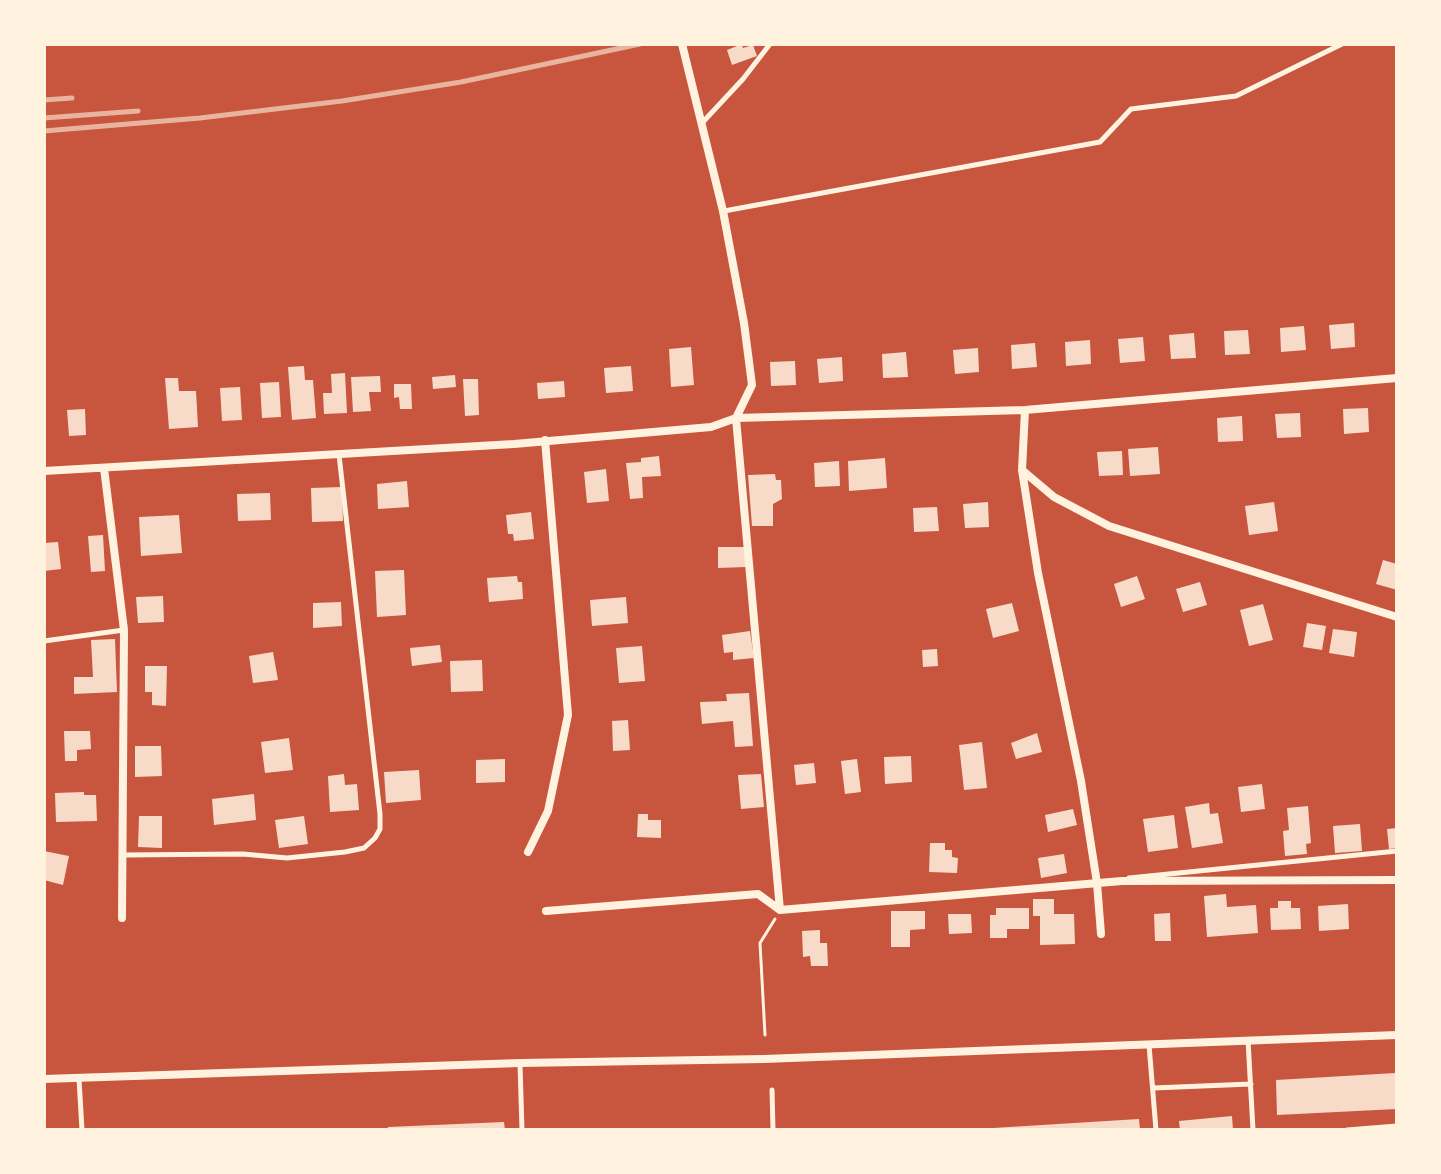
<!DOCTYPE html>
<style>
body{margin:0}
#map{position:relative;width:1441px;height:1174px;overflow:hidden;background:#c8553d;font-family:Rubik,sans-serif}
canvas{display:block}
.frame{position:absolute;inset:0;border:46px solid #fff3e0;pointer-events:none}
</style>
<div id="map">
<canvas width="1441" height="1174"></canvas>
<div class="frame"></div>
</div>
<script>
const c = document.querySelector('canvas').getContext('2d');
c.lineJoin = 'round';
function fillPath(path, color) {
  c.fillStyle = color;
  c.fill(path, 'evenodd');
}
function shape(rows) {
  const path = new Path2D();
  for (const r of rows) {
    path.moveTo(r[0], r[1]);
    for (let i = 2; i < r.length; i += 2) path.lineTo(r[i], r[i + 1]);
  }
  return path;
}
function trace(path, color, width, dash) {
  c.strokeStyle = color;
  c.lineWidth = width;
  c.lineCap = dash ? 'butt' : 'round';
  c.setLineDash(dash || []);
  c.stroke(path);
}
fillPath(shape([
 [742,44,743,48,753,45,757,56,732,65,727,50],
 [1354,323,1355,347,1331,349,1329,325],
 [1304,326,1306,350,1281,352,1280,328],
 [1248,330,1250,354,1225,355,1224,331],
 [1194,333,1196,358,1171,359,1169,335],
 [1143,337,1145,361,1120,363,1118,339],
 [1090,340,1091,364,1066,366,1065,342],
 [1035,343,1037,367,1012,369,1011,345],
 [691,347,694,385,671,387,669,349],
 [978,348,979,372,955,374,953,350],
 [906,352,908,377,883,378,882,354],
 [842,357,843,381,819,383,817,359],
 [795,361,796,385,771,386,770,362],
 [304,366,305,380,313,380,316,418,292,420,288,367],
 [631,366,633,391,606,393,604,368],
 [345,373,347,413,324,414,323,393,332,393,331,374],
 [455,375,456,387,433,389,432,377],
 [380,376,381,392,369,392,371,411,353,412,351,377],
 [165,378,178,378,179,391,196,391,198,427,169,429],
 [463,379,478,379,479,415,465,416],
 [564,381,565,397,538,399,537,383],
 [279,382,281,417,262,418,260,383],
 [394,384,411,384,412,409,400,409,399,397,394,398],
 [240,387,242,420,222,421,220,388],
 [1368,408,1369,432,1344,434,1343,409],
 [85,409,86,435,69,436,67,410],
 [1300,413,1301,437,1277,438,1275,414],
 [1242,416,1243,441,1218,442,1217,418],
 [1158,447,1160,474,1130,476,1128,449],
 [1122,451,1123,475,1099,476,1097,452],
 [659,456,661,476,642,477,643,498,630,499,626,463,641,462,641,458],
 [885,458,887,488,849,491,848,461],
 [839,461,840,486,815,487,814,463],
 [606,469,609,501,587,503,584,472],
 [775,474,776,480,781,480,782,499,773,504,773,526,752,526,748,475],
 [407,481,409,507,378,509,377,484],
 [342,487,343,521,312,522,311,488],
 [270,493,271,520,238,521,237,494],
 [988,502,989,527,965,528,963,504],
 [1274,502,1278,531,1249,535,1245,506],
 [937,507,939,531,914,532,913,508],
 [531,512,534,539,514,541,513,534,508,534,506,515],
 [179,515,182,553,141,556,139,517],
 [103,535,105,571,91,572,88,536],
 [58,542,61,569,44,571,44,543],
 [718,547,746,547,746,567,718,568],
 [1383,560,1397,564,1397,590,1376,584],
 [404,570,406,615,377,617,375,571],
 [517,576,518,582,522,582,523,599,489,602,487,578],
 [1137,576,1145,599,1121,607,1114,584],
 [1200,582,1207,605,1183,612,1176,589],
 [163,596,164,622,138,623,136,597],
 [626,597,628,623,592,626,590,600],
 [341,602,342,626,313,628,313,603],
 [1012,603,1019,631,993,638,986,609],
 [1263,604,1273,640,1249,646,1240,610],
 [1307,623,1326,626,1322,650,1303,647],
 [1333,629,1357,632,1354,657,1329,653],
 [750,631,754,658,733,660,733,652,724,653,722,635],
 [115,639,117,692,74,694,74,677,93,677,91,640],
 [440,645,442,662,412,666,410,648],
 [642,646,645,681,619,683,616,648],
 [937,649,938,666,923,667,922,650],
 [273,652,278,680,253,683,249,656],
 [482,660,483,691,451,692,450,661],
 [145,666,167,666,166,706,152,705,152,692,145,692],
 [749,693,753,746,735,747,733,721,702,724,700,702,727,701,726,694],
 [628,720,630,750,613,751,612,721],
 [64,731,90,731,91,749,77,750,77,761,65,761],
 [1037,733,1042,752,1016,759,1011,743],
 [289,738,293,770,265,773,261,742],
 [982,742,987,788,964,790,959,745],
 [135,746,161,746,162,776,135,777],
 [911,756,912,782,885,784,884,757],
 [505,759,505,782,476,783,476,760],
 [857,759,861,792,845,794,841,761],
 [814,763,816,783,796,785,794,765],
 [419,770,421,800,386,803,384,772],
 [344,774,345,785,357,784,359,810,330,812,328,776],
 [761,774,764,807,741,809,738,775],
 [1262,784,1265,809,1241,812,1238,787],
 [84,792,84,795,96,795,97,821,56,822,55,793],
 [254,794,256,820,214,825,212,799],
 [1209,803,1210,814,1218,813,1223,843,1192,848,1185,807],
 [1308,806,1311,843,1306,844,1307,854,1285,856,1283,831,1289,830,1287,808],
 [1073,809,1077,825,1048,832,1045,815],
 [638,814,648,814,648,820,661,820,661,838,637,837],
 [1174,815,1178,848,1148,852,1143,819],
 [139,816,162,816,162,848,138,847],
 [304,816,308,844,279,848,275,820],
 [1360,824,1362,851,1335,853,1333,826],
 [1397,828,1397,848,1389,849,1387,829],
 [930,843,945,843,945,850,952,850,952,857,958,858,957,873,929,872],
 [44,851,69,856,63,885,44,880],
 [1064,854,1067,873,1041,878,1038,858],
 [1226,894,1227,907,1256,905,1258,933,1207,937,1204,896],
 [1033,899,1054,899,1054,914,1074,914,1075,944,1040,945,1040,916,1033,916],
 [1278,901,1291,901,1291,908,1300,908,1301,929,1271,930,1270,908,1278,908],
 [1348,904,1349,929,1319,931,1318,906],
 [996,908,1029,908,1029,929,1007,929,1007,938,990,938,990,915,996,915],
 [891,911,925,911,925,929,910,930,910,947,891,947],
 [1170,913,1171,941,1155,941,1154,914],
 [948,914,971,914,972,933,949,934],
 [820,930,820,943,827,943,828,966,811,966,810,956,803,957,802,931],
 [1395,1073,1397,1109,1277,1115,1276,1080],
 [1232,1116,1233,1130,1180,1130,1179,1121],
 [1139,1119,1140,1130,993,1130,993,1128],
 [504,1122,505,1130,388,1130,388,1127]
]), '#f7dbc8');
trace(shape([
 [765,1035,760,943,775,919]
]), '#fff3e0', 3);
trace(shape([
 [702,123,743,79,770,44],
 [724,211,1100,142,1131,109,1236,96,1342,44],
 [44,641,124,630],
 [123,855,243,854,287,858,345,852,364,848,375,838,380,829,380,814,339,455],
 [1129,878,1397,851],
 [1248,1040,1253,1130],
 [1149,1045,1156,1130],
 [520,1064,522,1130],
 [79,1079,82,1130],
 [1153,1088,1251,1084],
 [772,1090,773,1130],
 [1347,1130,1397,1126]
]), '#fff3e0', 5);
trace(shape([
 [682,44,723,211,744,323,752,385,736,418,780,910],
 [1025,410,1022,470,1038,573,1081,781,1097,883,1101,934],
 [104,468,124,630,122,918],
 [1022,470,1054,497,1109,526,1397,617],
 [44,471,514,444,711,427,736,418,1025,410,1397,378],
 [528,852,548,811,568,715,545,440],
 [546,911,758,894,780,910,1122,881,1397,880],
 [44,1079,520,1063,764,1059,1397,1035]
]), '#fff3e0', 8);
trace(shape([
 [44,100,72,98],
 [44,118,138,111],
 [44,131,200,118,342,101,461,82,640,44]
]), '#e9b49f', 5);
</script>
